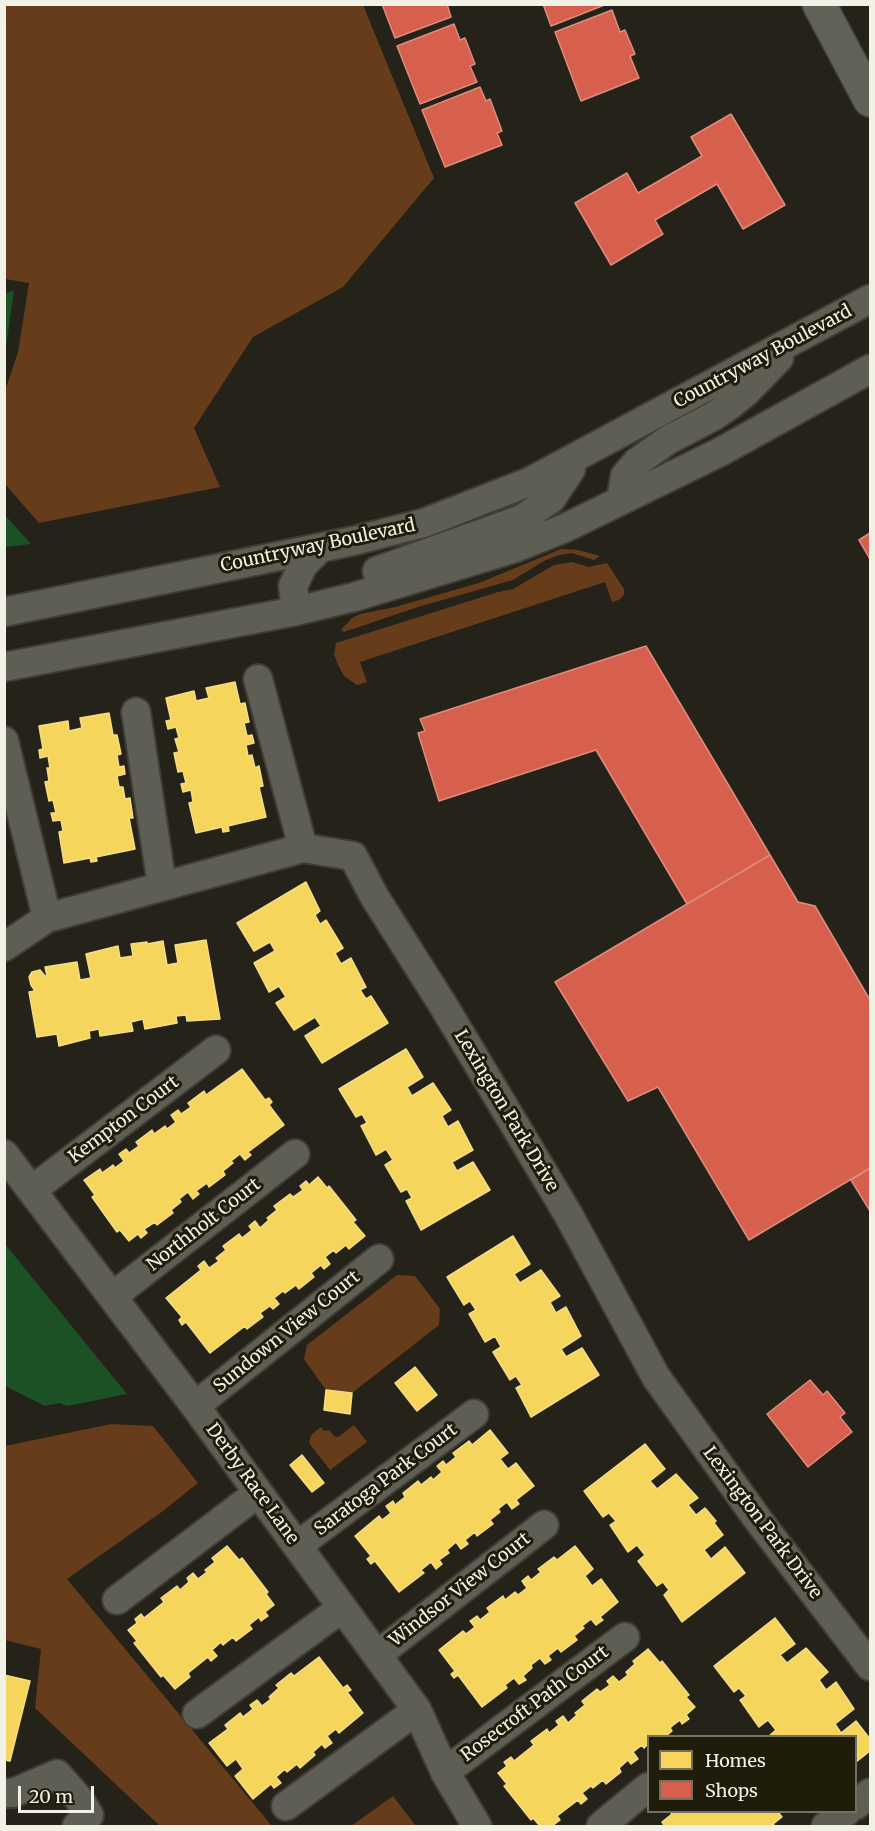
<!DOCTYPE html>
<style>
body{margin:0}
#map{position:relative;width:875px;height:1831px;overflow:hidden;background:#242219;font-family:Merriweather,serif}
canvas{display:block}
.frame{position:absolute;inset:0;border:6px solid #f2f1e5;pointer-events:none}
.legend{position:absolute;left:647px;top:1735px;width:210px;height:78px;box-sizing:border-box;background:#1f1c0a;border:2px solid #737162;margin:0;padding:8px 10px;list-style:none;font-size:18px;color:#f2f1e5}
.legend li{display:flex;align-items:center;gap:12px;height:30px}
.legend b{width:30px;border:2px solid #737162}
.scale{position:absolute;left:18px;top:1786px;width:76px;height:27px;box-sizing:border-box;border:3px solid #f2f1e5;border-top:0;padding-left:8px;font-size:18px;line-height:21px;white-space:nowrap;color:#f2f1e5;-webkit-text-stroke:4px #1f1c0a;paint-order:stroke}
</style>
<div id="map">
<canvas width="875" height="1831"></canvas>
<div class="frame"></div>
<ul class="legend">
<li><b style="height:16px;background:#f6d55c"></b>Homes</li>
<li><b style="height:16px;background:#d6604d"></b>Shops</li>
</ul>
<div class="scale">20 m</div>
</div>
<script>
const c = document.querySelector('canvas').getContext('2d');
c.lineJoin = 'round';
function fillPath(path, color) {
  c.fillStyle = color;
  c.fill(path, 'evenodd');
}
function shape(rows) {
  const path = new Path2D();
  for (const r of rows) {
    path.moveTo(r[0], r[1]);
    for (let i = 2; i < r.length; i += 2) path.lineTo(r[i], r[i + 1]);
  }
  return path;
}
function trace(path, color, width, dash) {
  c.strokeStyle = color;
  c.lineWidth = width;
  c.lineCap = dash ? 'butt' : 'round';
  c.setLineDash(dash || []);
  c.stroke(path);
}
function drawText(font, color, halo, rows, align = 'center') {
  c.font = font + ' Merriweather,serif';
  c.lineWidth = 6;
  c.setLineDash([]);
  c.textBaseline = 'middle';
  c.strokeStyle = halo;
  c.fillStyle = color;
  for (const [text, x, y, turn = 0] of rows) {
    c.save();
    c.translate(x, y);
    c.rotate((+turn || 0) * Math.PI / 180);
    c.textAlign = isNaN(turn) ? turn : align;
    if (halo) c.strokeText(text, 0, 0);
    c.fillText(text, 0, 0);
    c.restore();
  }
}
fillPath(shape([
 [5,4,363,5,434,178,343,287,253,337,194,428,220,487,39,523,5,484,5,391,18,352,29,283,5,279],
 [561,549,578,550,600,556,594,560,572,553,559,555,544,561,513,580,418,607,344,632,341,630,352,618,360,614,395,607,479,583],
 [572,562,589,567,607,563,624,589,624,595,619,600,612,602,605,582,360,662,367,682,357,685,344,676,338,665,334,654,336,643,498,592,513,589,554,565],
 [397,1275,415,1276,440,1309,439,1325,352,1393,326,1390,304,1359,307,1345],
 [111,1424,153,1426,198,1483,163,1511,67,1579,272,1826,160,1826,35,1708,41,1649,5,1640,5,1446],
 [354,1425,367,1442,330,1470,309,1443,311,1435,321,1427,324,1431,329,1430,334,1436,338,1437],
 [393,1796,416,1826,351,1826]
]), '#663c1b');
fillPath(shape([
 [14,291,5,354,5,293],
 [4,515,5,515,31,544,5,547],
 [4,1244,5,1244,127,1394,68,1406,59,1403,45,1406,5,1386]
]), '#1c5025');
const homes = shape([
 [235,682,240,704,245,703,249,722,244,723,247,736,252,735,254,743,246,745,248,756,252,755,255,768,259,766,263,786,259,787,266,817,228,826,229,831,223,832,222,827,196,833,189,803,193,802,191,790,183,792,181,784,186,783,183,771,178,772,174,753,179,752,175,739,179,738,176,727,168,729,166,721,171,720,166,698,194,691,196,701,209,698,206,688,235,682],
 [109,713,113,735,117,735,121,754,117,755,119,767,124,766,125,774,117,776,119,787,123,787,125,799,130,798,133,818,129,818,135,849,96,857,97,861,91,862,90,858,64,863,59,832,63,831,61,820,53,821,51,813,56,813,53,800,49,801,45,782,49,781,47,768,50,768,48,756,40,758,39,750,43,749,39,726,68,721,69,731,82,728,80,718,109,713],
 [306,882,320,911,315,915,320,924,326,920,343,948,335,953,341,964,351,958,366,987,360,990,366,999,371,996,388,1023,322,1063,305,1036,321,1026,315,1017,294,1030,276,1003,286,997,279,986,269,992,254,963,275,951,270,942,254,951,237,923,306,882],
 [206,940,220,1019,187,1021,186,1015,176,1016,177,1023,145,1029,143,1019,131,1022,133,1031,100,1036,99,1029,89,1031,90,1038,59,1046,57,1034,37,1037,29,992,35,991,31,985,29,977,32,972,40,970,45,976,47,976,45,967,77,962,80,980,91,978,86,954,118,946,120,958,133,956,131,944,147,942,147,944,163,941,167,965,178,963,175,945,206,940],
 [406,1049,423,1077,407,1087,412,1096,433,1083,451,1110,442,1116,448,1127,458,1121,473,1150,452,1162,457,1171,473,1162,490,1190,421,1230,406,1201,412,1198,407,1189,401,1192,385,1165,393,1160,386,1149,376,1155,361,1126,367,1123,362,1114,356,1117,339,1089,406,1049],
 [242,1069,265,1100,269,1098,272,1102,269,1105,284,1125,248,1152,251,1155,245,1160,240,1154,231,1161,233,1163,223,1171,225,1175,209,1187,207,1183,196,1191,199,1194,193,1199,188,1192,179,1199,181,1202,171,1210,173,1213,157,1225,155,1222,144,1229,147,1233,141,1238,138,1234,129,1241,120,1230,117,1232,92,1197,95,1195,84,1180,100,1169,102,1173,113,1165,115,1168,124,1161,119,1154,126,1149,129,1153,139,1146,136,1142,152,1130,154,1134,165,1126,167,1129,176,1122,171,1115,178,1110,181,1114,191,1107,188,1103,204,1091,206,1095,242,1069],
 [318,1177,327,1188,329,1186,356,1220,353,1222,365,1236,349,1249,346,1245,336,1253,334,1250,325,1257,330,1264,324,1269,321,1265,311,1273,314,1277,299,1289,296,1285,285,1293,283,1291,274,1298,279,1304,273,1309,270,1306,260,1313,263,1317,247,1329,245,1326,210,1353,186,1322,182,1325,179,1320,182,1317,166,1298,201,1270,198,1266,204,1261,209,1268,219,1261,216,1258,226,1250,223,1246,239,1234,242,1238,252,1230,249,1226,255,1221,260,1228,269,1220,267,1218,277,1210,274,1206,290,1194,293,1197,303,1190,300,1186,306,1181,309,1185,318,1177],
 [513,1236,530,1264,514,1274,520,1283,541,1270,560,1296,550,1302,556,1313,566,1307,581,1336,561,1349,566,1357,582,1348,599,1375,531,1417,516,1388,522,1385,516,1376,510,1380,493,1352,501,1347,495,1336,485,1342,469,1314,476,1310,470,1301,464,1305,447,1277,513,1236],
 [415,1367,437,1395,417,1411,395,1383,415,1367],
 [326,1390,352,1393,350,1414,324,1410,326,1390],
 [490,1430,508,1453,500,1459,508,1469,516,1463,534,1486,516,1500,519,1504,512,1509,507,1502,498,1509,500,1512,490,1520,493,1524,477,1536,475,1532,465,1540,468,1544,461,1549,456,1542,447,1550,449,1553,439,1560,442,1564,436,1569,431,1562,421,1570,424,1573,399,1592,375,1561,371,1564,367,1559,371,1556,355,1536,379,1516,382,1520,391,1513,386,1506,393,1501,395,1505,405,1497,403,1493,418,1481,421,1485,431,1477,433,1480,442,1472,437,1466,443,1461,446,1465,456,1457,453,1453,469,1441,472,1445,490,1430],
 [645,1444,665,1469,650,1481,657,1489,676,1474,698,1498,688,1505,696,1515,705,1508,716,1521,714,1523,723,1535,704,1550,711,1559,725,1547,745,1573,682,1622,664,1595,669,1590,663,1582,657,1586,638,1561,645,1555,637,1545,628,1552,610,1525,616,1521,609,1513,603,1517,584,1491,645,1444],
 [302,1455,324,1483,312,1492,290,1465,302,1455],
 [227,1546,239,1560,242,1558,268,1592,266,1594,274,1605,265,1612,268,1616,261,1621,259,1617,249,1625,252,1629,236,1641,233,1637,223,1645,221,1642,212,1650,217,1656,211,1661,208,1657,188,1673,190,1677,175,1689,163,1675,161,1677,134,1643,137,1641,128,1630,137,1623,135,1619,141,1614,144,1618,164,1602,161,1598,177,1586,180,1590,189,1582,187,1578,193,1573,198,1579,207,1572,205,1570,215,1562,212,1558,227,1546],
 [575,1546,593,1569,585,1576,592,1586,601,1579,618,1602,600,1617,603,1620,596,1625,591,1619,582,1626,584,1628,574,1636,577,1640,561,1652,558,1648,548,1656,551,1660,545,1664,540,1658,531,1665,532,1668,523,1676,526,1680,519,1684,514,1678,505,1685,507,1688,482,1707,458,1675,454,1678,451,1674,455,1671,439,1650,463,1631,466,1634,475,1627,470,1621,477,1616,480,1620,490,1612,487,1608,503,1596,505,1600,515,1592,518,1595,527,1588,522,1581,528,1576,531,1580,541,1572,538,1569,554,1557,557,1560,575,1546],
 [775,1618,795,1644,780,1655,787,1663,806,1648,828,1672,819,1680,826,1690,836,1682,854,1709,835,1724,841,1733,856,1721,870,1739,870,1751,856,1762,856,1736,769,1736,776,1730,768,1720,759,1727,740,1700,746,1696,739,1688,734,1692,714,1666,775,1618],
 [648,1649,660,1663,662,1661,689,1695,686,1697,695,1707,686,1715,689,1719,682,1724,680,1720,672,1726,670,1728,672,1731,666,1736,648,1736,648,1744,644,1748,642,1745,633,1752,638,1759,631,1764,628,1760,619,1768,621,1772,606,1784,603,1780,593,1788,591,1786,582,1793,587,1799,581,1804,578,1800,557,1816,560,1820,552,1826,540,1826,533,1818,531,1820,504,1786,507,1784,498,1773,507,1766,504,1762,511,1757,514,1761,534,1745,531,1741,547,1729,549,1733,559,1725,556,1721,563,1716,568,1723,577,1715,575,1713,585,1705,582,1701,597,1689,600,1692,610,1685,607,1681,613,1676,619,1682,628,1675,626,1672,635,1664,633,1661,648,1649],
 [319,1657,343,1688,347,1685,351,1690,347,1692,363,1713,339,1733,336,1729,327,1736,332,1743,325,1748,322,1744,313,1752,315,1755,300,1768,297,1764,287,1772,285,1769,276,1777,281,1783,274,1788,271,1784,253,1799,235,1776,243,1769,236,1759,227,1766,209,1743,228,1729,225,1725,240,1713,243,1717,253,1709,250,1705,257,1700,262,1706,271,1699,269,1697,279,1688,276,1685,291,1673,294,1676,319,1657],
 [4,1675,30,1681,10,1761,4,1760,4,1675],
 [670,1812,778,1812,782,1817,773,1824,775,1826,662,1826,664,1825,662,1822,672,1814,670,1812]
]);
fillPath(homes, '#f6d55c');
trace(homes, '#f5dd85', 1.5);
const shops = shape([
 [382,4,447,4,451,17,395,38,382,4],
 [543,4,607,4,551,26,543,4],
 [612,10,620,32,625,30,635,54,630,56,639,78,581,101,555,32,612,10],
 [454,24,460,40,465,38,475,64,470,66,477,82,420,104,397,46,454,24],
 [480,87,486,101,490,99,502,131,497,133,502,145,445,167,422,110,480,87],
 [731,114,785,205,743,229,717,184,655,220,663,234,611,265,575,203,627,173,638,193,702,156,691,137,731,114],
 [870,533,870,559,859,540,870,533],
 [646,646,770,855,687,904,596,750,439,801,418,733,425,731,420,719,646,646],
 [770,855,798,902,815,906,870,1000,870,1168,749,1240,658,1087,628,1101,555,982,770,855],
 [870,1168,870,1211,851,1180,870,1168],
 [810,1380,823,1395,827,1391,845,1413,840,1417,852,1432,808,1467,767,1414,810,1380]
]);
fillPath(shops, '#d6604d');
trace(shops, '#de8c7b', 1.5);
const minor = shape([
 [621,500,625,476,637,462,668,440,714,416,730,405,746,392,779,358],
 [377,571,522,519,551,499,571,469,571,460],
 [296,611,293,586,303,565,320,548],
 [4,612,353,541,424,523,529,482,870,299],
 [4,667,296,611,354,597,515,548,565,528,720,452,870,369],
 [258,679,303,848],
 [136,712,162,886],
 [4,741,47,918],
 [4,947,47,918,303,848,353,856,374,896,443,1005,568,1214,656,1377,759,1521,870,1666],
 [4,1154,195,1406,417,1710,445,1772,477,1826],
 [32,1190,216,1050],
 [113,1296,295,1154],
 [195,1406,379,1259],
 [297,1546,474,1414],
 [117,1600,258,1493],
 [377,1655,544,1525],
 [197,1714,342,1608],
 [445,1772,625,1637],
 [4,1793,13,1793,57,1774,79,1799,89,1815,77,1826],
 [856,1805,870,1793],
 [286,1806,417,1710],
 [601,1826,648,1787],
 [826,1826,846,1812]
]);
const major = shape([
 [819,4,870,100]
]);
trace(minor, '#3e3d36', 32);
trace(major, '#3e3d36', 36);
trace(minor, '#5f5e55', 28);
trace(major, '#616257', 33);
drawText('18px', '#f2f1e5', '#1f1c0a', [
 ["Countryway Boulevard",763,357,-28],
 ["Countryway Boulevard",318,546,-12],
 ["Lexington Park Drive",506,1111,59],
 ["Kempton Court",124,1120,-37],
 ["Northholt Court",204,1225,-38],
 ["Sundown View Court",287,1332,-39],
 ["Saratoga Park Court",386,1480,-37],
 ["Derby Race Lane",252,1484,54],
 ["Lexington Park Drive",762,1523,53],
 ["Windsor View Court",460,1590,-38],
 ["Rosecroft Path Court",535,1704,-37]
]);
</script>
